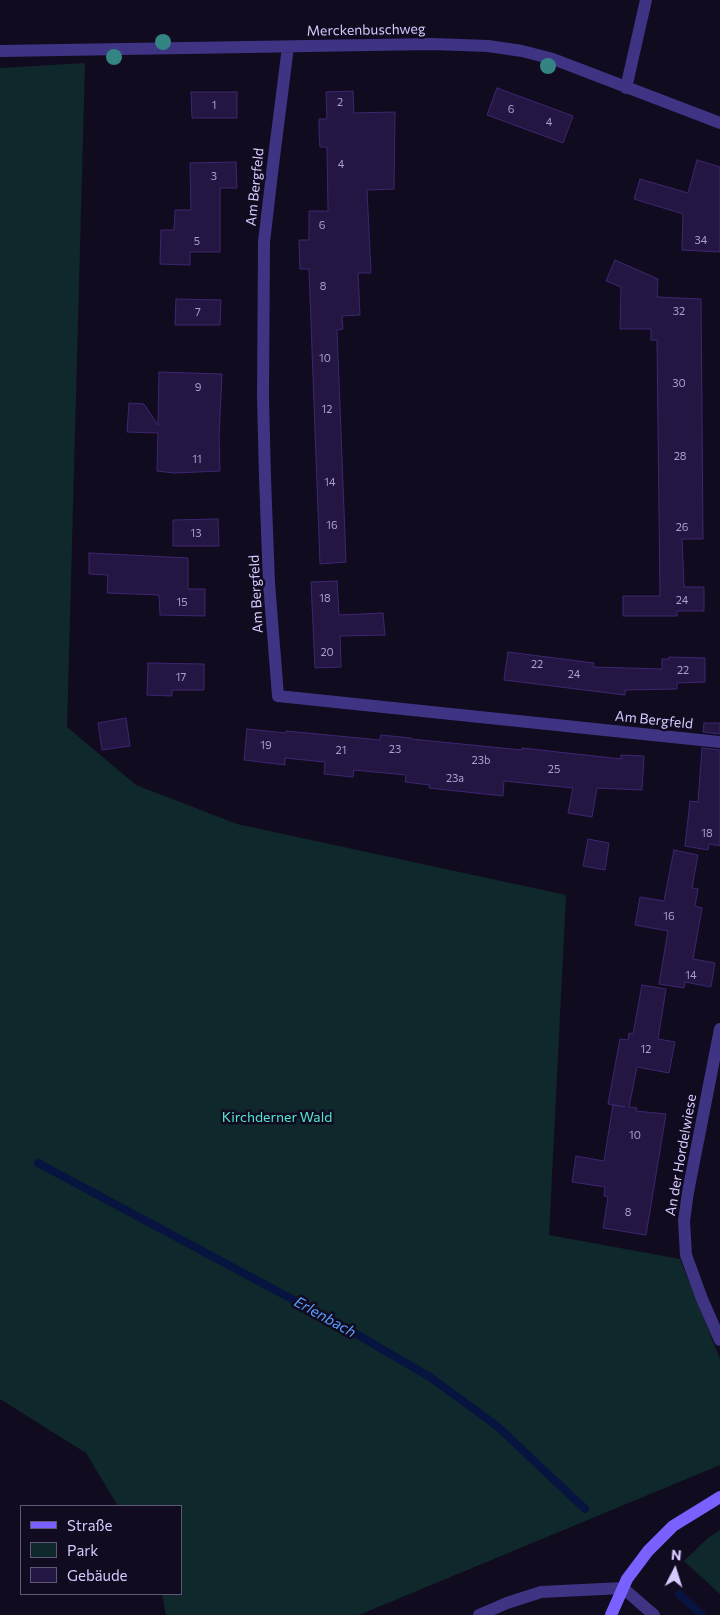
<!DOCTYPE html>
<meta charset="utf-8">
<style>
body{margin:0}
#map{position:relative;width:720px;height:1615px;overflow:hidden;background:#110b20;font-family:Commissioner,sans-serif}
canvas{display:block}
.legend{position:absolute;left:20px;top:1505px;width:162px;height:90px;box-sizing:border-box;background:#110b20;border:1px solid #605779;margin:0;padding:6px 9px;list-style:none;font-size:15px;color:#d7caff}
.legend li{display:flex;align-items:center;gap:10px;height:25px}
.legend b{width:25px;border:1px solid #605779}
.north{position:absolute;left:650px;top:1545px;width:50px;height:50px;-webkit-text-stroke:4px #110b20;paint-order:stroke;rotate:5deg;font-size:14px;font-weight:700;line-height:20px;text-align:center;color:#d7caff}
.north::after{content:'';display:block;margin:auto;width:18px;height:22px;background:#d7caff;clip-path:polygon(50% 0,100% 100%,50% 72%,0 100%)}
</style>
<div id="map">
<canvas width="720" height="1615"></canvas>
<ul class="legend">
<li><b style="height:6px;background:#7861ff"></b>Straße</li>
<li><b style="height:14px;background:#0e282b"></b>Park</li>
<li><b style="height:14px;background:#241643"></b>Gebäude</li>
</ul>
<div class="north">N</div>
</div>
<script>
const c = document.querySelector('canvas').getContext('2d');
c.lineJoin = 'round';
function fillPath(path, color) {
  c.fillStyle = color;
  c.fill(path, 'evenodd');
}
function shape(rows) {
  const path = new Path2D();
  for (const r of rows) {
    path.moveTo(r[0], r[1]);
    for (let i = 2; i < r.length; i += 2) path.lineTo(r[i], r[i + 1]);
  }
  return path;
}
function trace(path, color, width, dash) {
  c.strokeStyle = color;
  c.lineWidth = width;
  c.lineCap = dash ? 'butt' : 'round';
  c.setLineDash(dash || []);
  c.stroke(path);
}
function drawText(font, color, halo, rows, align = 'center') {
  c.font = font + ' Commissioner,sans-serif';
  c.lineWidth = 5;
  c.setLineDash([]);
  c.textBaseline = 'middle';
  c.strokeStyle = halo;
  c.fillStyle = color;
  for (const [text, x, y, turn = 0] of rows) {
    c.save();
    c.translate(x, y);
    c.rotate((+turn || 0) * Math.PI / 180);
    c.textAlign = isNaN(turn) ? turn : align;
    if (halo) c.strokeText(text, 0, 0);
    c.fillText(text, 0, 0);
    c.restore();
  }
}
fillPath(shape([
 [85,63,67,727,136,785,237,824,566,895,549,1235,680,1259,720,1359,720,1465,359,1615,166,1615,162,1594,181,1594,181,1506,118,1506,86,1453,0,1399,0,68],
 [720,1530,720,1594,684,1561,708,1538]
]), '#0e282b');
trace(shape([
 [38,1163,346,1328,430,1377,497,1426,585,1509],
 [679,1594,702,1615]
]), '#06143f', 8);
const building = shape([
 [497,88,573,116,563,143,487,115,497,88],
 [353,91,354,113,395,112,394,189,367,190,371,273,358,273,360,315,342,316,343,329,337,330,346,562,320,564,309,269,300,269,299,240,309,240,309,211,328,211,327,147,320,147,319,133,319,119,327,119,326,92,353,91],
 [191,92,237,92,237,118,192,118,191,92],
 [697,160,720,167,720,252,682,250,683,214,634,199,640,179,688,193,697,160],
 [236,162,237,188,220,188,220,252,190,252,190,265,160,264,161,230,174,230,175,210,191,210,190,163,236,162],
 [615,260,658,279,657,297,701,299,703,539,682,539,684,587,704,587,704,611,677,611,677,616,623,616,623,596,660,596,657,340,651,340,651,329,620,329,621,287,606,281,615,260],
 [176,299,221,300,220,325,175,325,176,299],
 [159,372,222,374,219,436,220,471,174,473,157,471,158,433,127,432,129,403,144,404,158,425,159,372],
 [218,519,219,546,173,546,173,520,218,519],
 [89,553,188,558,188,589,205,589,205,616,160,615,159,595,107,593,108,575,89,574,89,553],
 [337,581,339,615,383,613,385,635,340,636,341,667,315,668,311,582,337,581],
 [508,652,594,663,593,667,662,669,662,659,669,659,669,657,705,658,705,682,677,683,677,689,625,690,625,695,504,680,508,652],
 [148,663,204,664,204,690,172,690,172,696,147,695,148,663],
 [126,718,130,746,102,750,98,723,126,718],
 [704,723,720,723,720,734,703,732,704,723],
 [247,729,286,733,286,731,380,740,381,735,411,738,411,739,522,750,522,748,621,759,621,755,644,756,642,790,597,788,592,817,568,813,573,788,504,781,503,796,429,788,430,785,405,782,406,775,354,770,353,777,324,774,325,762,285,758,285,765,244,760,247,729],
 [702,748,720,750,720,846,709,844,708,850,685,846,690,801,698,802,702,748],
 [588,839,609,843,605,870,583,866,588,839],
 [674,850,698,855,692,888,698,889,695,906,702,908,693,959,715,963,711,987,685,982,684,988,659,984,668,931,635,925,640,897,664,901,674,850],
 [642,985,666,989,658,1039,675,1042,669,1073,637,1067,629,1107,637,1108,636,1111,666,1114,646,1235,603,1228,608,1197,604,1196,605,1187,572,1182,576,1156,604,1161,613,1105,625,1107,608,1104,620,1039,628,1040,629,1033,633,1034,642,985]
]);
fillPath(building, '#241643');
trace(building, '#3e2670', 1);
trace(shape([
 [479,1615,507,1603,541,1592,623,1588,654,1615]
]), '#3f3383', 12);
trace(shape([
 [288,47,273,165,264,242,263,398,265,478,269,583,278,696,720,742],
 [0,51,433,44,488,46,522,51,553,59,720,123],
 [626,88,646,0],
 [720,1029,688,1192,684,1221,686,1255,702,1299,720,1340]
]), '#3f3383', 12);
trace(shape([
 [611,1615,627,1579,648,1551,673,1526,720,1497]
]), '#7861ff', 12);
c.fillStyle = '#338482';
for (const [x, y] of [
 [163,42],
 [114,57],
 [548,66]
]) {
  c.beginPath();
  c.arc(x, y, 8, 0, 2 * Math.PI);
  c.fill();
}
drawText('11px', '#aa9dd0', null, [
 ["2",340,102],
 ["1",214,105],
 ["6",511,109],
 ["4",549,122],
 ["4",341,164],
 ["3",214,176],
 ["6",322,225],
 ["34",701,240],
 ["5",197,241],
 ["8",323,286],
 ["32",679,311],
 ["7",198,312],
 ["10",325,358],
 ["30",679,383],
 ["9",198,387],
 ["12",327,409],
 ["28",680,456],
 ["11",197,459],
 ["14",330,482],
 ["16",332,525],
 ["26",682,527],
 ["13",196,533],
 ["18",325,598],
 ["24",682,600],
 ["15",182,602],
 ["20",327,652],
 ["22",537,664],
 ["22",683,670],
 ["24",574,674],
 ["17",181,677],
 ["19",266,745],
 ["23",395,749],
 ["21",341,750],
 ["23b",481,760],
 ["25",554,769],
 ["23a",455,778],
 ["18",707,833],
 ["16",669,916],
 ["14",691,975],
 ["12",646,1049],
 ["10",635,1135],
 ["8",628,1212]
]);
drawText('14px', '#d7caff', '#110b20', [
 ["Merckenbuschweg",366,30,-1],
 ["Am Bergfeld",255,187,-84],
 ["Am Bergfeld",256,594,-93],
 ["Am Bergfeld",654,720,6],
 ["An der Hordelwiese",681,1155,-80]
]);
drawText('14px', '#4ee7d3', '#110b20', [
 ["Kirchderner Wald",277,1117]
]);
drawText('italic 15px', '#589eff', '#110b20', [
 ["Erlenbach",325,1317,29]
]);
</script>
